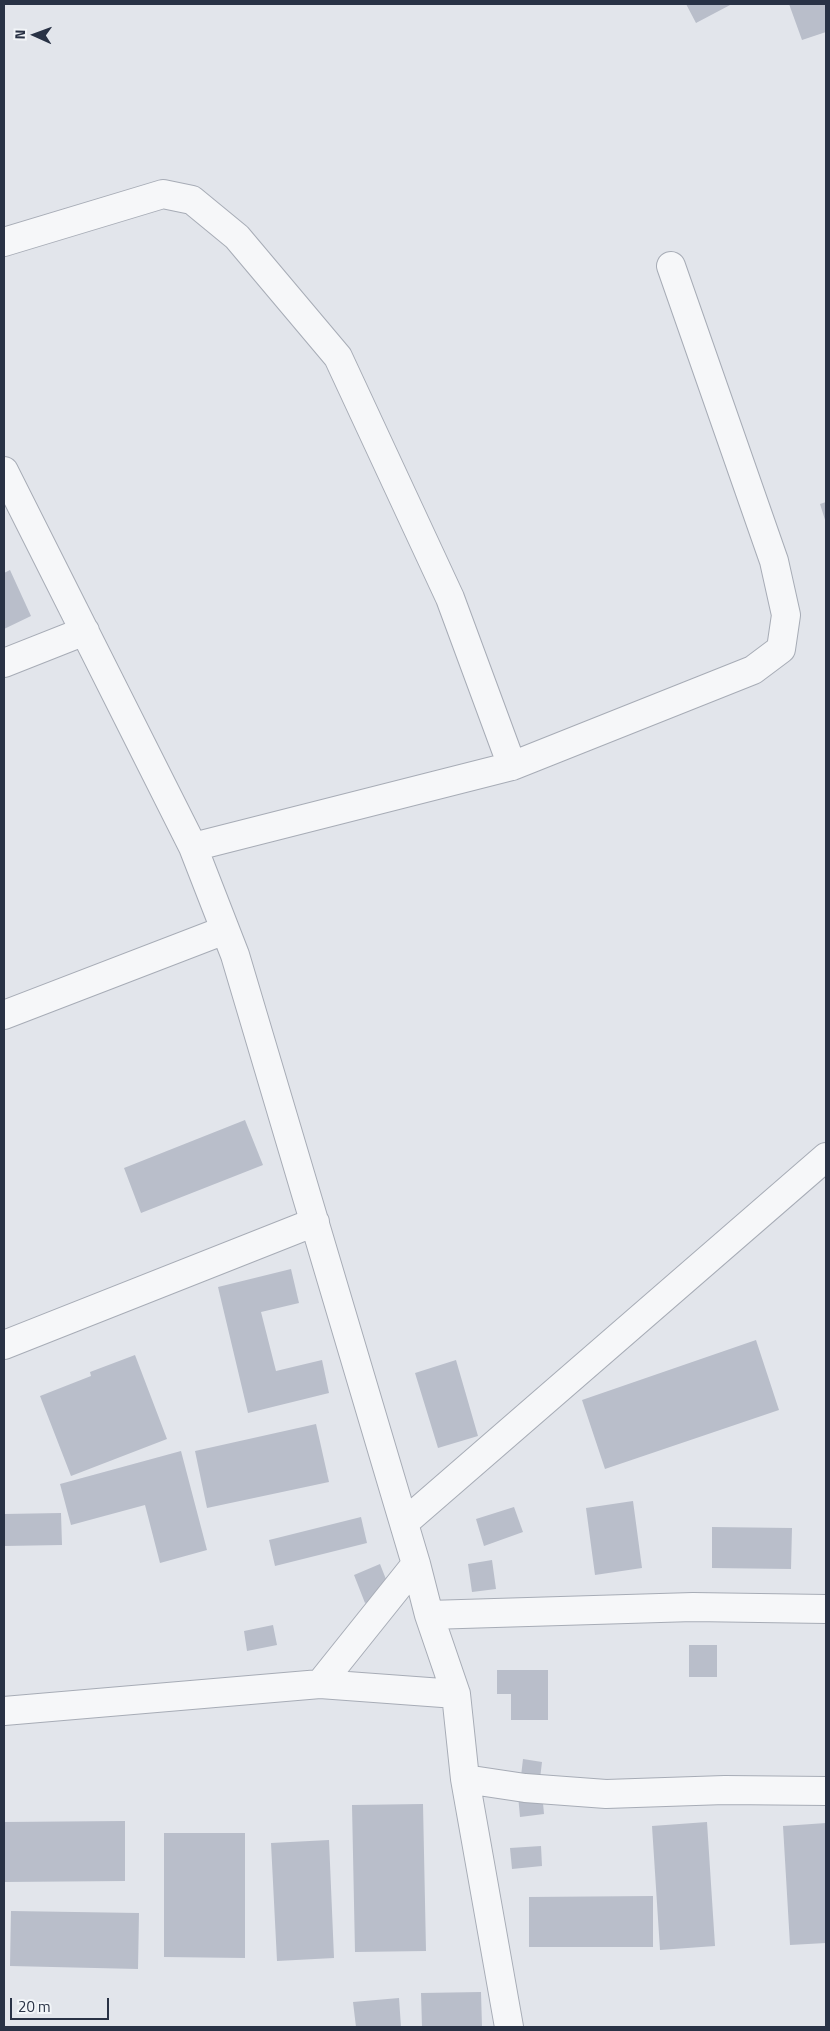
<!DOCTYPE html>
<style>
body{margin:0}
#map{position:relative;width:830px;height:2031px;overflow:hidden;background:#e2e5eb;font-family:"Titillium Web",sans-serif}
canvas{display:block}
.frame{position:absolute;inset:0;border:5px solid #293245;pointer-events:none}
.north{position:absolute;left:10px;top:10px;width:50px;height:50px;-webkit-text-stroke:4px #f2f5f8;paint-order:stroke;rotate:272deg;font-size:14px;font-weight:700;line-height:20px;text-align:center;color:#293245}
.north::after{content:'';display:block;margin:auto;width:18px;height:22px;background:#293245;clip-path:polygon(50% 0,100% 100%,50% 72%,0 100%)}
.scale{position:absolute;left:10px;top:1998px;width:99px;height:22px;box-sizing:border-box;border:2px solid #293245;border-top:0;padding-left:6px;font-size:15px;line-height:18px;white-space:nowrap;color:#293245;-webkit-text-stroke:4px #f2f5f8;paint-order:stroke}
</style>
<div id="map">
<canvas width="830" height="2031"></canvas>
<div class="frame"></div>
<div class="north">N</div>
<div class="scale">20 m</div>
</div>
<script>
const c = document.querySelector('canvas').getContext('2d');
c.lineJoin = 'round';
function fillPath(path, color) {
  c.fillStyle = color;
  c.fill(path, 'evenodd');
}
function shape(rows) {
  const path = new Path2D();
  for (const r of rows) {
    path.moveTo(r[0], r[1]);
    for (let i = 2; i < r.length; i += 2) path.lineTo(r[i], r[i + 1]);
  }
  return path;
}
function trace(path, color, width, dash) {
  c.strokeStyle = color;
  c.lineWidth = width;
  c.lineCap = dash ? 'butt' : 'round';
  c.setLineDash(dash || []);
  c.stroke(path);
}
fillPath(shape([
 [686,4,732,4,696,23],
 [789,4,826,4,826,32,802,40],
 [826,502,826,523,820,504],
 [10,570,31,616,4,629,4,573],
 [245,1120,263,1165,141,1213,124,1168],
 [291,1269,299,1303,261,1312,276,1371,322,1360,329,1393,248,1413,218,1287],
 [756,1340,779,1410,605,1469,582,1400],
 [135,1355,167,1439,71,1476,40,1396,91,1376,90,1372],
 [456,1360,478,1436,438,1448,415,1373],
 [316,1424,329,1482,207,1508,195,1451],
 [181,1451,207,1550,160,1563,145,1505,71,1525,60,1484],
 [633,1501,642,1568,595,1575,586,1508],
 [514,1507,523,1532,484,1546,476,1519],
 [61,1513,62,1545,4,1546,4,1514],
 [361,1517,367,1543,275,1566,269,1540],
 [712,1527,792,1528,791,1569,712,1568],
 [492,1560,496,1589,472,1592,468,1564],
 [380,1564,391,1592,365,1603,354,1575],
 [273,1625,277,1645,247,1651,244,1631],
 [689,1645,717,1645,717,1677,689,1677],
 [497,1670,548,1670,548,1720,511,1720,511,1694,497,1694],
 [523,1759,542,1762,539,1787,520,1785],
 [542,1792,544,1814,520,1817,518,1795],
 [423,1804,426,1951,355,1952,352,1805],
 [125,1821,125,1881,4,1882,4,1822],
 [707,1822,715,1946,660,1950,652,1826],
 [826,1823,826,1943,790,1945,783,1826],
 [164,1833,245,1833,245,1958,164,1957],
 [329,1840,334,1958,277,1961,271,1843],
 [541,1846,542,1866,512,1869,510,1848],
 [653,1896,653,1947,529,1947,529,1897],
 [11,1911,139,1913,138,1969,10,1966],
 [481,1992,482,2027,422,2027,421,1993],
 [399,1998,401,2027,356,2027,353,2002]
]), '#b9beca');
const minor = shape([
 [4,242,163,194,192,200,237,237,338,357,450,598,512,766],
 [4,471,193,847,235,955,416,1564,429,1615,456,1694,465,1779,509,2027],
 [4,663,85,631],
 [193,847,512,766,753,670,781,649,786,615,774,561,671,266],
 [4,1015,225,930],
 [4,1345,315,1222],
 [404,1523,826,1157],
 [429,1615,693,1607,826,1609],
 [320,1684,416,1564],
 [4,1711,320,1684,456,1694],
 [465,1779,525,1788,606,1794,725,1790,826,1791]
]);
trace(minor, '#a7acb6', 30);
trace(minor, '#f6f7f9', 28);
</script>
